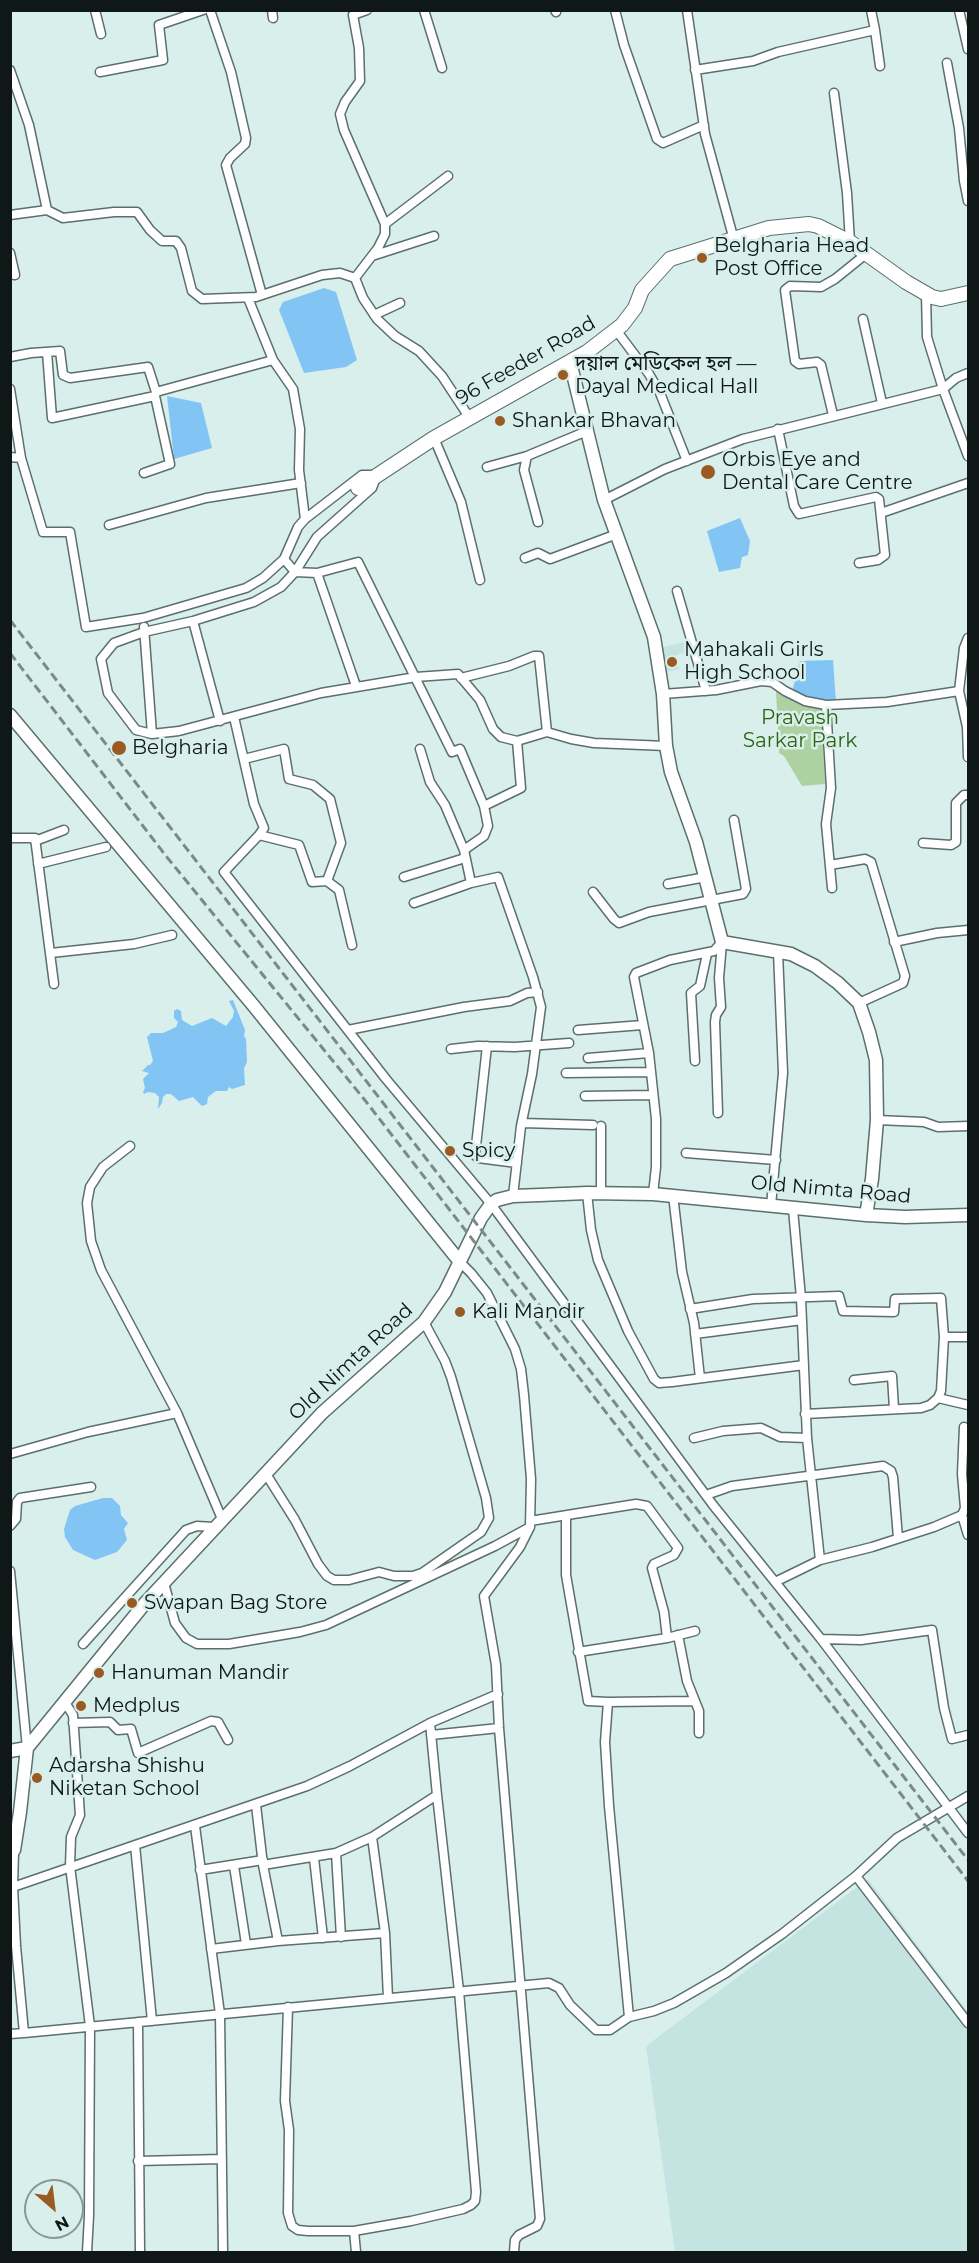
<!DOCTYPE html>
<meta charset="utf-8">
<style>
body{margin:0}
#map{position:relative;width:979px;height:2263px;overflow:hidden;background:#d8efec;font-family:Montserrat,sans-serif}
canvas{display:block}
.frame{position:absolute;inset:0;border:12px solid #101817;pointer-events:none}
.north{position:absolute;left:24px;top:2179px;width:60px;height:60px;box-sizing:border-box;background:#d8efec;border:2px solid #889997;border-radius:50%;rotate:152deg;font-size:16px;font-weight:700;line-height:24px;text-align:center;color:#101817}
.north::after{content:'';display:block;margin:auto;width:21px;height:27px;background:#995b21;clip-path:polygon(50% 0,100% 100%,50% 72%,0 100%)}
</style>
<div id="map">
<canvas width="979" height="2263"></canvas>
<div class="frame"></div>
<div class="north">N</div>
</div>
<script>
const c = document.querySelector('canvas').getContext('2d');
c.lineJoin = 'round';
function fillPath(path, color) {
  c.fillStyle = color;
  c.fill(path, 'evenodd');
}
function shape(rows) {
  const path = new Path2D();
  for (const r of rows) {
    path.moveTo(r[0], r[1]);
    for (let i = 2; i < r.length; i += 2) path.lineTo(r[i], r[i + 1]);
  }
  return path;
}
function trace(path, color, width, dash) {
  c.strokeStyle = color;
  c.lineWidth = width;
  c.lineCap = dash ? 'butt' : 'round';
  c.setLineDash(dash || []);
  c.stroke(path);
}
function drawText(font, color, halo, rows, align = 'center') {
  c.font = font + ' Montserrat,"Noto Sans Bengali",sans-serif';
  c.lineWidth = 5;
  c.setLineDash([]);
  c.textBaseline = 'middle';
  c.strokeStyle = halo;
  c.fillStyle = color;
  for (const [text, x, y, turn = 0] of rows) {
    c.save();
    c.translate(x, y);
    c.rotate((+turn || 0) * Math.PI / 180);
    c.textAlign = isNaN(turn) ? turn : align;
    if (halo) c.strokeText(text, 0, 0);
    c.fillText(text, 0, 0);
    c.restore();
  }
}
fillPath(shape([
 [685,642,688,652,676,655,679,669,668,672,662,647],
 [868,1879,968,2012,968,2252,675,2252,646,2046]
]), '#c4e4e1');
fillPath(shape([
 [776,690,803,704,821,707,825,784,802,786,784,756,779,753]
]), '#aed1a1');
fillPath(shape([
 [324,288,336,292,357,360,346,367,304,373,279,310,283,302],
 [167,396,201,403,212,448,174,459],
 [740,518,750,541,748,555,742,557,740,568,719,572,707,531],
 [833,660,836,702,791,696,800,661],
 [233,1000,245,1030,244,1036,246,1039,247,1062,244,1068,245,1085,232,1089,229,1087,227,1091,216,1091,208,1097,207,1104,202,1106,193,1097,179,1101,171,1094,166,1094,163,1097,162,1103,158,1109,159,1097,155,1093,148,1092,144,1094,143,1092,145,1088,143,1079,149,1073,142,1071,148,1065,150,1065,153,1061,147,1037,151,1033,163,1033,176,1027,178,1022,174,1018,174,1011,177,1009,181,1011,182,1020,192,1026,212,1018,226,1026,233,1017,234,1011,229,1001],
 [103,1498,112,1498,120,1506,121,1515,128,1523,124,1529,127,1540,117,1552,95,1560,73,1550,65,1537,64,1529,70,1510,75,1506]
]), '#82c5f5');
const street = shape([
 [95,10,101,34],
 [210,10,231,72,246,138,245,144,230,158,226,165,262,295],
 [272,10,273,18],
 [424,10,442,68],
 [555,10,556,12],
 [615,10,624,45,657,139,663,143,704,125],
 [687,10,705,134,734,240],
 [959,10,968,49],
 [875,30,880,66],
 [947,63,959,128,964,181,968,201],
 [10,70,29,125,47,210],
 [695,70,753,61,778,52,875,30,871,10],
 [100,72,163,60,159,25,203,10],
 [834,93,847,193,850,242],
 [47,210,63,218,114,212,137,212,150,230,162,241,176,241,181,248,192,291,202,299,256,297,322,275,340,273,355,278],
 [10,215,47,210],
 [385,224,448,176],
 [10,253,15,275],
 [372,256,434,236],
 [355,278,378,248,385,234,385,224,344,130,340,114,345,102,360,81,359,48,353,15,367,10],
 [355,278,363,298,377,319,395,336,419,351,442,376,469,417],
 [926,294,927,337,943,389,968,456],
 [248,298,273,360,293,389,300,429,299,470,305,519],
 [374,315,400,303],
 [863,319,882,403],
 [616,330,649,374,660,393,687,461],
 [47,352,52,418,155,396],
 [10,357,31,353,60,351,63,375,70,378,148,367,156,392,273,360],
 [10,389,21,458],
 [833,415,821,365,817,362,799,364,795,361,785,290,790,286,821,287,835,279,866,254],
 [778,429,794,506,799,514,876,497,879,499,885,555,878,560,859,563],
 [434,438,461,502,480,580],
 [527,456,524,470,538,522],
 [10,457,21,458,43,532,70,532,86,627,143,618,246,588,263,578,284,559,298,527,305,519,362,475,377,475,372,488,317,537,295,572,317,573,358,562,452,752,460,749,484,806,488,826,484,836,464,850,471,883,498,877,533,977,541,1007,532,1074,521,1126,513,1196],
 [487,467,527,456,587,431],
 [144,473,170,464,155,396,156,393],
 [604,500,665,469,743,439,943,389,956,378,968,373],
 [881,513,968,483],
 [109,525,206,498,301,483],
 [525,558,538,553,550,559,617,534],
 [284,559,295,572,281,587,254,602,193,621,144,632,114,643,101,659,108,693,136,730,152,734,179,731,321,693,416,677,458,674,480,700,493,729,501,737,517,741,547,732,571,739,594,743,666,746],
 [317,573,356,686],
 [677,591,706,691],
 [193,621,220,721],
 [144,627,152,734],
 [461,678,509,666,534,656,539,656,547,732],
 [663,694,716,690,761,681,772,682,785,691,805,701,826,705,887,702,959,691],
 [826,705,831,788,826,824,832,888],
 [234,717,254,804,264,828,259,835,299,845,312,882,327,881],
 [420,749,430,782,445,805,464,850],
 [968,757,967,727,959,691,964,648,968,638],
 [244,759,284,749,289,779,313,785,330,799,341,843,327,881,339,890,352,945],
 [484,806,521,788,517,741],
 [259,835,224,872,386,1079,491,1204,713,1505,821,1639,968,1833],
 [10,838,35,838,54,984],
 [35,841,64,830],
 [923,843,951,845,956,842,956,803,964,795,968,795],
 [38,864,106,847],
 [830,865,865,859,871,862,905,976,903,983,859,1003],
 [404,877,465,858],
 [668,884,706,877],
 [593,892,614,919,619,923,649,912,743,894,746,889,734,820],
 [414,903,471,883],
 [894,942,937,933,968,930],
 [51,953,134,944,172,935],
 [348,1030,464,1007,510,1001,527,993,538,992],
 [578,1030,643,1025],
 [487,1046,475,1155,478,1158,517,1163],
 [451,1049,478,1046,515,1047,569,1043],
 [588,1058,649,1053],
 [695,1061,691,993,700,986,707,954],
 [566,1073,650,1072],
 [585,1096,653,1095],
 [718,1113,715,1022,716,1015,721,1007,719,978,722,943],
 [877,1120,924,1122,938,1127,968,1126],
 [522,1123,593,1125],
 [130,1146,103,1167,90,1187,87,1203,91,1241,101,1270,177,1413,222,1519],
 [686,1153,776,1160],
 [587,1193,591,1230,598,1260,628,1331,654,1379,659,1383,672,1382,804,1365],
 [601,1193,601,1126],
 [653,1194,656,1167,656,1119,649,1053,634,977,636,973,670,960,714,951,722,942],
 [673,1195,682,1272,694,1323,700,1378],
 [771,1206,783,1073,778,952],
 [460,1262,471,1273,487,1293,515,1349,521,1369,524,1395,531,1479,530,1527,520,1547,484,1596,496,1665,499,1728,540,2219,537,2226,519,2235,515,2240,514,2252],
 [690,1309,753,1299,839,1296,843,1311,894,1312,895,1299,941,1298,944,1337,941,1391,938,1398,930,1405,921,1408,805,1414],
 [695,1334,802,1320],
 [944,1337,968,1337],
 [854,1380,892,1376,894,1409],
 [938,1398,968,1405],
 [694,1438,723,1431,761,1428,780,1437,807,1438],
 [10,1454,88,1432,177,1413],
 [266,1474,295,1520,318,1564,327,1576,334,1580,349,1580,379,1572,394,1576,413,1576,422,1573,481,1532,489,1518,486,1498,451,1377,445,1361,424,1322],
 [706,1495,732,1486,883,1466,891,1471,893,1477,898,1538],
 [962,1515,965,1508,962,1474,964,1427],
 [566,1517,566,1575,588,1701,608,1702,695,1701],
 [530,1521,636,1504,647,1506,678,1548,674,1555,654,1564,652,1568,664,1612,667,1638],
 [10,1526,16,1519,17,1502,20,1498,91,1487],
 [820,1560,872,1547,934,1527,962,1515,968,1535],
 [10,1571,27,1748],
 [775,1582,820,1560,807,1438,801,1298,793,1209],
 [164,1583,175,1623,186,1638,197,1644,229,1644,300,1632,326,1625,495,1546,530,1527],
 [678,1635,687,1681,699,1711,699,1733],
 [821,1639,861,1640,932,1630,944,1708,952,1739,968,1735],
 [83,1644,186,1530,197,1526,214,1527],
 [578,1652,667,1638,695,1631],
 [64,1701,73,1715,80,1815,71,1837,70,1866,90,2026,89,2216,87,2252],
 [608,1702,605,1742,609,1806,629,2017],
 [73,1723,110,1722,118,1730,131,1729,138,1753,211,1721,218,1722,228,1740],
 [431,1735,499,1728],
 [256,1805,263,1865,278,1941],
 [195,1826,220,2014,223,2252],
 [135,1845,152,2021],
 [14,1852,13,1887,16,1946,24,2033,549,1983,559,1988,570,2005,596,2030,610,2030,629,2017,654,2011,674,2003,726,1973,782,1934,856,1876,897,1838,968,1796],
 [336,1853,341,1937],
 [314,1858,323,1938],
 [263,1865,336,1853,372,1837],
 [234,1866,246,1944],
 [200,1870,263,1860],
 [856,1876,968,2023],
 [13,1887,307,1786,350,1766,430,1723,498,1694],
 [211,1949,278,1941,385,1933],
 [388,1998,385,1933,372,1837,437,1795,430,1723],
 [288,2007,285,2101,289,2130,288,2213,292,2226,298,2230,308,2231,354,2231,411,2221,463,2209,471,2205,475,2201,476,2192,459,1991,437,1795],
 [138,2022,140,2252],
 [10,2034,24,2033],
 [138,2161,222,2159],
 [354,2231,356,2252]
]);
const secondary = shape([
 [570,362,604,500,654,637,663,694,666,746,671,772,696,842,722,942,791,954,815,966,838,983,859,1003,869,1032,876,1060,877,1120,872,1179,866,1215],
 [10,715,253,1005,460,1262],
 [10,1751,27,1748,146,1602,322,1413,424,1322,445,1292,481,1218,491,1204,497,1200,513,1196,540,1195,587,1193,653,1194,866,1215,905,1217,968,1215],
 [10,1854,14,1850,20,1812,27,1748]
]);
const primary = shape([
 [358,488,434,438,587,352,622,325,635,308,642,290,670,259,769,228,809,224,818,226,850,242,906,282,932,297,941,299,968,293]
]);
trace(street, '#5b6f6d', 11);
trace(secondary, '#5b6f6d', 15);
trace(primary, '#5b6f6d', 16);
trace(street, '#fff', 8);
trace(secondary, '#fff', 12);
trace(primary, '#fff', 14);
trace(shape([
 [10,620,968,1860],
 [10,653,166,856,364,1099,968,1881]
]), '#7a8a88', 3, [9, 4.5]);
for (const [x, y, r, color] of [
 [702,258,6,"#995b21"],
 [563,375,6,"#995b21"],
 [500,421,6,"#995b21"],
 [708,472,8,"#995b21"],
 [672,662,6,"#995b21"],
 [119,748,8,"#995b21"],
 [450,1151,6,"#995b21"],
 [460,1312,6,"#995b21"],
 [132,1603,6,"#995b21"],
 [99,1673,6,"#995b21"],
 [81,1706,6,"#995b21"],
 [37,1778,6,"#995b21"]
]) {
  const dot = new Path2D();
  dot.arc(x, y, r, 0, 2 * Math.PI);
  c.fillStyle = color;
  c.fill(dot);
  trace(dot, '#d8efec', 2);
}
drawText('20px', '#101817', '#d8efec', [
 ["Belgharia Head",714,246],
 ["Post Office",714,269],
 ["দয়াল মেডিকেল হল —",575,364],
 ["Dayal Medical Hall",575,387],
 ["Shankar Bhavan",512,421],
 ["Orbis Eye and",722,460],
 ["Dental Care Centre",722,483],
 ["Mahakali Girls",684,650],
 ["High School",684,673],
 ["Belgharia",132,748],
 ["Spicy",462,1151],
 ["Kali Mandir",472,1312],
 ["Swapan Bag Store",144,1603],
 ["Hanuman Mandir",111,1673],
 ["Medplus",93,1706],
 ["Adarsha Shishu",49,1766],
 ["Niketan School",49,1789]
], 'left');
drawText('20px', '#101817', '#d8efec', [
 ["96 Feeder Road",526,361,-30],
 ["Old Nimta Road",831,1190,5],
 ["Old Nimta Road",351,1362,-43]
]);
drawText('20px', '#2f6512', '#d8efec', [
 ["Pravash",800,718],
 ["Sarkar Park",800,741]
]);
</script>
